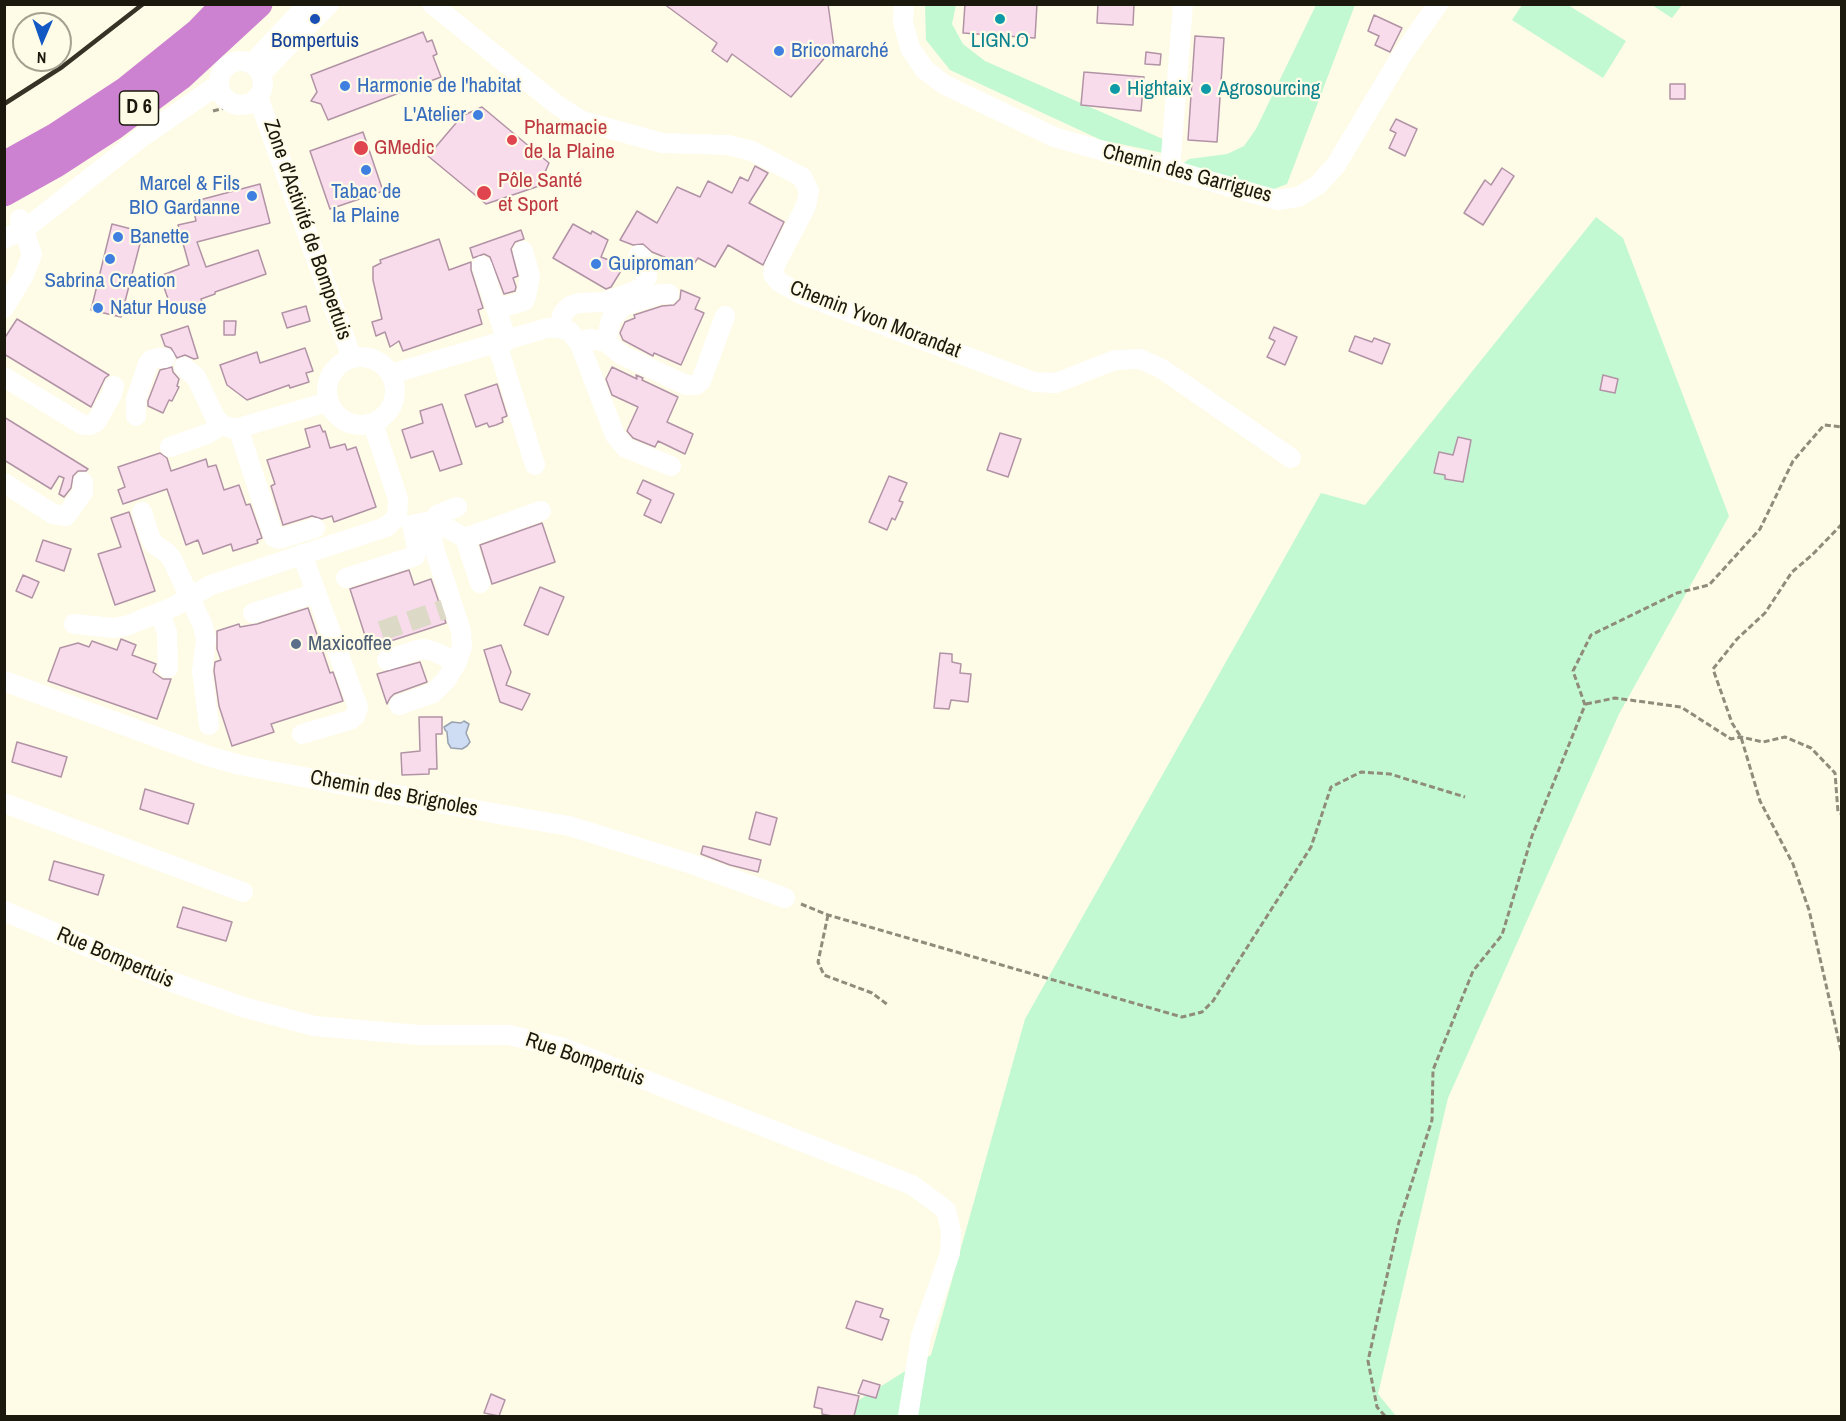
<!DOCTYPE html>
<meta charset="utf-8">
<style>
body{margin:0}
#map{position:relative;width:1846px;height:1421px;overflow:hidden;background:#fefbe7;font-family:"Archivo Narrow",sans-serif}
canvas{display:block}
.frame{position:absolute;inset:0;border:6px solid #1b190d;pointer-events:none}
.north{position:absolute;left:12px;top:12px;width:60px;height:60px;box-sizing:border-box;background:#fefbe7;border:2px solid #a3a190;border-radius:50%;rotate:182deg;font-size:16px;font-weight:700;line-height:24px;text-align:center;color:#1b190d}
.north::after{content:'';display:block;margin:auto;width:21px;height:27px;background:#1359c4;clip-path:polygon(50% 0,100% 100%,50% 72%,0 100%)}
</style>
<div id="map">
<canvas width="1846" height="1421"></canvas>
<div class="frame"></div>
<div class="north">N</div>
</div>
<script>
const c = document.querySelector('canvas').getContext('2d');
c.lineJoin = 'round';
function fillPath(path, color) {
  c.fillStyle = color;
  c.fill(path, 'evenodd');
}
function shape(rows) {
  const path = new Path2D();
  for (const r of rows) {
    if (r.length === 3) {
      path.moveTo(r[0] + r[2], r[1]);
      path.arc(r[0], r[1], r[2], 0, 2 * Math.PI);
      continue;
    }
    path.moveTo(r[0], r[1]);
    for (let i = 2; i < r.length; i += 2) path.lineTo(r[i], r[i + 1]);
  }
  return path;
}
function trace(path, color, width, dash) {
  c.strokeStyle = color;
  c.lineWidth = width;
  c.lineCap = dash ? 'butt' : 'round';
  c.setLineDash(dash || []);
  c.stroke(path);
}
function drawText(font, color, halo, rows, align = 'center') {
  c.font = font + ' "Archivo Narrow",sans-serif';
  c.lineWidth = 4.5;
  c.setLineDash([]);
  c.textBaseline = 'middle';
  c.strokeStyle = halo;
  c.fillStyle = color;
  for (const [text, x, y, turn = 0] of rows) {
    c.save();
    c.translate(x, y);
    c.rotate((+turn || 0) * Math.PI / 180);
    c.textAlign = isNaN(turn) ? turn : align;
    if (halo) c.strokeText(text, 0, 0);
    c.fillText(text, 0, 0);
    c.restore();
  }
}
fillPath(shape([
 [925,5,956,5,952,24,963,44,985,61,1163,139,1169,143,1168,154,1101,140,950,70,926,40],
 [1316,5,1355,5,1287,184,1269,191,1184,163,1189,159,1227,154,1244,146,1256,129],
 [1522,5,1568,5,1626,41,1603,78,1512,20],
 [1652,5,1682,4,1682,5,1672,18],
 [1596,217,1623,238,1729,516,1619,714,1448,1098,1378,1394,1396,1416,847,1416,854,1403,931,1355,1025,1019,1321,493,1365,505]
]), '#c3f9d2');
const water = shape([
 [464,721,469,724,466,733,470,742,467,746,462,749,451,748,448,743,447,732,445,730,444,727,452,722,461,723,464,721]
]);
fillPath(water, '#cedcf4');
trace(water, '#98a2af', 1.5);
const building = shape([
 [664,4,828,4,834,47,791,97,732,54,727,62,712,51,717,43,664,4],
 [965,4,1037,4,1035,38,963,33,965,4],
 [1098,4,1134,4,1133,25,1097,23,1098,4],
 [1374,15,1402,28,1390,52,1375,45,1379,36,1368,31,1374,15],
 [423,32,427,42,432,40,437,54,433,56,441,77,328,120,321,104,311,101,317,92,311,75,423,32],
 [1195,36,1224,38,1217,142,1188,140,1195,36],
 [1146,52,1161,54,1160,65,1145,64,1146,52],
 [1084,72,1144,77,1141,111,1081,105,1084,72],
 [1670,84,1685,84,1685,99,1670,99,1670,84],
 [482,107,549,163,539,186,486,204,428,156,462,116,482,107],
 [1396,119,1417,129,1405,156,1389,148,1396,133,1390,130,1396,119],
 [363,132,383,191,330,209,310,151,363,132],
 [755,166,768,173,749,203,784,222,763,265,728,245,715,267,698,258,691,268,652,252,643,244,633,245,620,240,637,211,657,223,677,187,700,197,708,181,732,193,740,177,748,181,755,166],
 [1502,168,1514,176,1483,225,1464,213,1485,180,1491,185,1502,168],
 [260,184,270,223,197,242,206,267,258,250,266,274,215,292,215,294,201,299,202,302,173,313,160,276,189,265,178,225,196,221,192,202,260,184],
 [112,224,143,232,121,317,91,310,112,224],
 [573,224,591,234,592,231,608,240,601,257,624,266,611,287,606,289,553,258,573,224],
 [521,230,524,239,515,242,511,249,518,276,513,278,516,287,515,291,504,294,490,257,484,254,473,258,470,248,521,230],
 [439,239,449,270,471,262,471,270,483,308,478,310,482,324,403,351,399,341,390,347,385,332,376,336,372,322,382,319,373,280,373,267,381,263,380,260,439,239],
 [681,290,700,298,695,309,704,313,681,365,654,353,653,356,623,340,620,333,625,322,635,318,634,315,662,306,674,305,680,299,681,290],
 [306,306,310,321,287,328,282,313,306,306],
 [17,319,109,375,105,378,91,407,4,354,4,339,17,319],
 [224,321,236,321,235,335,224,335,224,321],
 [188,326,198,358,194,359,185,355,177,358,171,348,165,346,161,335,188,326],
 [1274,327,1297,337,1285,365,1267,357,1275,341,1269,338,1274,327],
 [1355,336,1372,342,1374,338,1390,344,1382,364,1349,351,1355,336],
 [305,348,313,371,306,373,309,382,290,388,289,385,247,400,227,385,220,365,257,352,260,363,305,348],
 [172,367,173,372,179,379,177,386,179,387,172,401,169,400,163,413,148,406,148,401,160,370,172,367],
 [612,367,637,379,636,375,643,378,642,380,678,397,667,422,693,434,685,454,658,441,655,447,633,438,627,431,638,407,612,395,606,379,612,367],
 [1603,375,1618,379,1615,393,1600,390,1603,375],
 [497,384,507,416,502,418,503,422,496,425,489,427,487,423,476,427,465,395,497,384],
 [442,404,462,464,440,471,433,451,411,458,402,430,423,423,420,411,442,404],
 [4,417,88,469,86,471,78,471,73,476,71,488,64,497,59,494,64,478,59,476,51,489,4,460,4,417],
 [320,425,323,432,325,431,330,448,345,444,347,450,356,447,376,507,334,522,332,516,322,519,312,516,283,525,271,486,275,484,267,460,310,447,305,429,320,425],
 [1000,433,1021,439,1008,477,987,470,1000,433],
 [1458,437,1471,440,1463,482,1445,479,1445,475,1434,473,1439,452,1453,455,1458,437],
 [160,453,167,458,171,471,206,459,208,467,216,465,224,490,239,485,246,505,250,504,262,538,257,540,258,543,233,551,231,544,203,554,198,540,186,545,167,489,123,504,118,490,125,487,118,467,160,453],
 [889,476,907,483,899,501,903,502,895,520,892,518,887,530,869,522,889,476],
 [643,480,674,494,661,523,644,515,651,500,637,493,643,480],
 [129,512,155,591,115,605,98,554,121,547,111,518,129,512],
 [542,523,555,562,492,584,480,545,542,523],
 [43,540,71,549,64,571,36,561,43,540],
 [409,570,414,585,431,579,446,623,369,648,350,589,409,570],
 [23,575,39,582,32,598,16,591,23,575],
 [540,587,564,597,548,635,524,625,540,587],
 [308,608,330,673,333,672,343,701,271,724,274,732,232,746,219,706,214,671,215,662,221,660,217,649,217,631,239,624,240,627,257,624,308,608],
 [121,639,136,645,132,655,156,664,153,672,163,679,171,679,157,719,48,681,60,648,78,643,89,647,92,641,117,650,121,639],
 [501,645,511,672,506,685,530,694,522,710,500,702,484,650,501,645],
 [940,653,952,654,952,662,961,664,960,673,971,674,968,702,951,700,949,709,934,708,940,653],
 [420,662,427,682,394,694,390,698,387,704,377,674,420,662],
 [419,717,442,717,442,734,436,734,437,769,429,769,429,774,402,775,401,753,420,751,419,717],
 [17,742,67,757,61,777,12,762,17,742],
 [145,789,194,804,188,824,140,809,145,789],
 [756,812,777,818,770,845,749,839,756,812],
 [703,846,761,860,758,872,730,865,701,854,703,846],
 [54,861,104,875,98,895,49,880,54,861],
 [183,907,232,922,226,941,177,927,183,907],
 [856,1301,883,1309,880,1317,889,1320,882,1340,846,1328,856,1301],
 [863,1380,880,1385,876,1398,858,1393,863,1380],
 [818,1387,859,1396,854,1416,832,1416,822,1414,822,1409,814,1407,818,1387],
 [491,1394,505,1400,499,1416,484,1413,491,1394]
]);
fillPath(building, '#f8dcec');
trace(building, '#b193a5', 1.5);
trace(shape([
 [381,631,445,609]
]), '#dcd9c6', 20, [20, 10]);
trace(shape([
 [213,111,236,105],
 [1842,524,1812,555,1792,572,1765,613,1737,639,1713,669,1732,723,1741,737,1760,801,1793,864,1809,910,1842,1055],
 [1586,704,1615,698,1681,707,1731,739,1741,737,1763,742,1785,737,1811,748,1835,773,1838,812,1842,814],
 [801,904,828,915,1182,1017,1202,1012,1213,1001,1311,847,1331,787,1361,772,1390,774,1465,797],
 [828,915,818,962,824,975,872,993,888,1005],
 [1385,1416,1377,1407,1368,1361,1399,1222,1432,1120,1433,1070,1473,971,1502,935,1532,836,1585,705,1573,671,1591,635,1677,593,1709,585,1760,529,1793,461,1824,425,1842,427]
]), '#8f8c7c', 3, [6, 3]);
trace(shape([
 [432,4,557,105,582,121,662,143,728,145,752,151,802,177,809,191,806,206,775,265,773,274,779,282,801,294,1034,382,1056,383,1115,360,1140,359,1162,369,1291,458],
 [904,4,903,22,910,48,925,70,945,85,1054,137,1277,200,1298,197,1318,185,1336,165,1400,58,1438,4],
 [241,83,22],
 [253,65,260,55,308,4],
 [261,74,329,4],
 [258,97,352,358],
 [1170,169,1183,4],
 [4,239,25,229,142,137,219,84],
 [482,266,507,341],
 [4,308,24,275,32,254,20,219],
 [497,309,524,301,526,297,530,276,523,251],
 [558,328,563,313,570,306,578,303,605,302,638,290,644,284,647,276,646,264,639,255],
 [579,342,590,339,606,342,622,355,686,385,696,385,701,381,725,316],
 [606,342,611,320,623,306,660,294,669,294],
 [497,344,535,465],
 [361,391,34],
 [184,367,196,377,215,417,222,425,231,428,238,428,328,402],
 [391,374,547,328,558,328,569,331,579,342,615,435,626,448,671,466],
 [4,377,83,425,90,425,96,422,112,394,114,386],
 [136,416,136,399,148,364,151,360,157,358,165,358],
 [238,428,274,537,279,539,315,528],
 [170,447,207,434,222,425],
 [4,483,53,514,66,516,83,492,83,482],
 [142,512,150,537,154,544,167,553,172,559,203,626,206,639,202,671,209,725],
 [434,523,437,515,457,507],
 [465,538,480,583],
 [346,578,415,556,417,548,412,525,426,522,440,524,465,538,541,511],
 [160,612,167,633,168,668],
 [253,613,316,593],
 [74,624,113,628,126,626,173,607,211,585,386,527,397,517,398,499,373,424],
 [387,660,417,650,425,649,435,652,457,662],
 [4,681,208,756,240,765,498,814,569,826,695,865,785,898],
 [399,705,433,693,446,680,457,662,462,647,461,631,434,548,432,536],
 [302,734,350,720,355,716,358,707,302,554],
 [4,803,243,892],
 [4,911,164,979,243,1007,314,1026,420,1035,509,1035,564,1048,912,1185,946,1210,951,1231,950,1253,921,1336,908,1416]
]), '#fff', 20);
trace(shape([
 [4,165,56,136,126,90,198,32,225,4],
 [4,193,56,164,113,127,180,77,259,4]
]), '#cd82d1', 27);
trace(shape([
 [4,104,62,67,143,4]
]), '#363326', 4.5);
for (const [x, y, r, color] of [
 [315,19,6,"#1a4fb4"],
 [1000,19,6,"#0f9aa8"],
 [779,51,6,"#3f7fe0"],
 [345,86,6,"#3f7fe0"],
 [1115,89,6,"#0f9aa8"],
 [1206,89,6,"#0f9aa8"],
 [478,115,6,"#3f7fe0"],
 [512,140,6,"#e0444e"],
 [361,148,8,"#e0444e"],
 [366,170,6,"#3f7fe0"],
 [484,193,8,"#e0444e"],
 [252,196,6,"#3f7fe0"],
 [118,237,6,"#3f7fe0"],
 [110,259,6,"#3f7fe0"],
 [596,264,6,"#3f7fe0"],
 [98,308,6,"#3f7fe0"],
 [296,644,6,"#5c6f8a"]
]) {
  const dot = new Path2D();
  dot.arc(x, y, r, 0, 2 * Math.PI);
  c.fillStyle = color;
  c.fill(dot);
  trace(dot, '#fefbe7', 2);
}
for (const [x, y, w] of [
 [139,108,39]
]) {
  const box = new Path2D();
  box.roundRect(x - w / 2, y - 17, w, 34, 4.5);
  c.fillStyle = '#fefbe7';
  c.fill(box);
  trace(box, '#1b190d', 1.5);
}
drawText('bold 20px', '#1b190d', null, [
 ["D 6",139,108]
]);
drawText('21px', '#164399', '#fefbe7', [
 ["Bompertuis",315,41]
]);
drawText('21px', '#0d838f', '#fefbe7', [
 ["LIGN.O",1000,41,"center"],
 ["Hightaix",1127,89],
 ["Agrosourcing",1218,89]
], 'left');
drawText('21px', '#366cbe', '#fefbe7', [
 ["Bricomarché",791,51],
 ["Harmonie de l'habitat",357,86],
 ["L'Atelier",466,115,"right"],
 ["Marcel & Fils",240,184,"right"],
 ["BIO Gardanne",240,208,"right"],
 ["Tabac de",366,192,"center"],
 ["la Plaine",366,216,"center"],
 ["Banette",130,237],
 ["Guiproman",608,264],
 ["Sabrina Creation",110,281,"center"],
 ["Natur House",110,308]
], 'left');
drawText('21px', '#be3a42', '#fefbe7', [
 ["Pharmacie",524,128],
 ["de la Plaine",524,152],
 ["GMedic",374,148],
 ["Pôle Santé",498,181],
 ["et Sport",498,205]
], 'left');
drawText('21px', '#1b190d', '#fefbe7', [
 ["Chemin des Garrigues",1187,174,15],
 ["Zone d'Activité de Bompertuis",307,230,71],
 ["Chemin Yvon Morandat",875,320,21],
 ["Chemin des Brignoles",394,794,11],
 ["Rue Bompertuis",115,958,23],
 ["Rue Bompertuis",585,1060,19]
]);
drawText('21px', '#4e5e75', '#fefbe7', [
 ["Maxicoffee",308,644]
], 'left');
</script>
